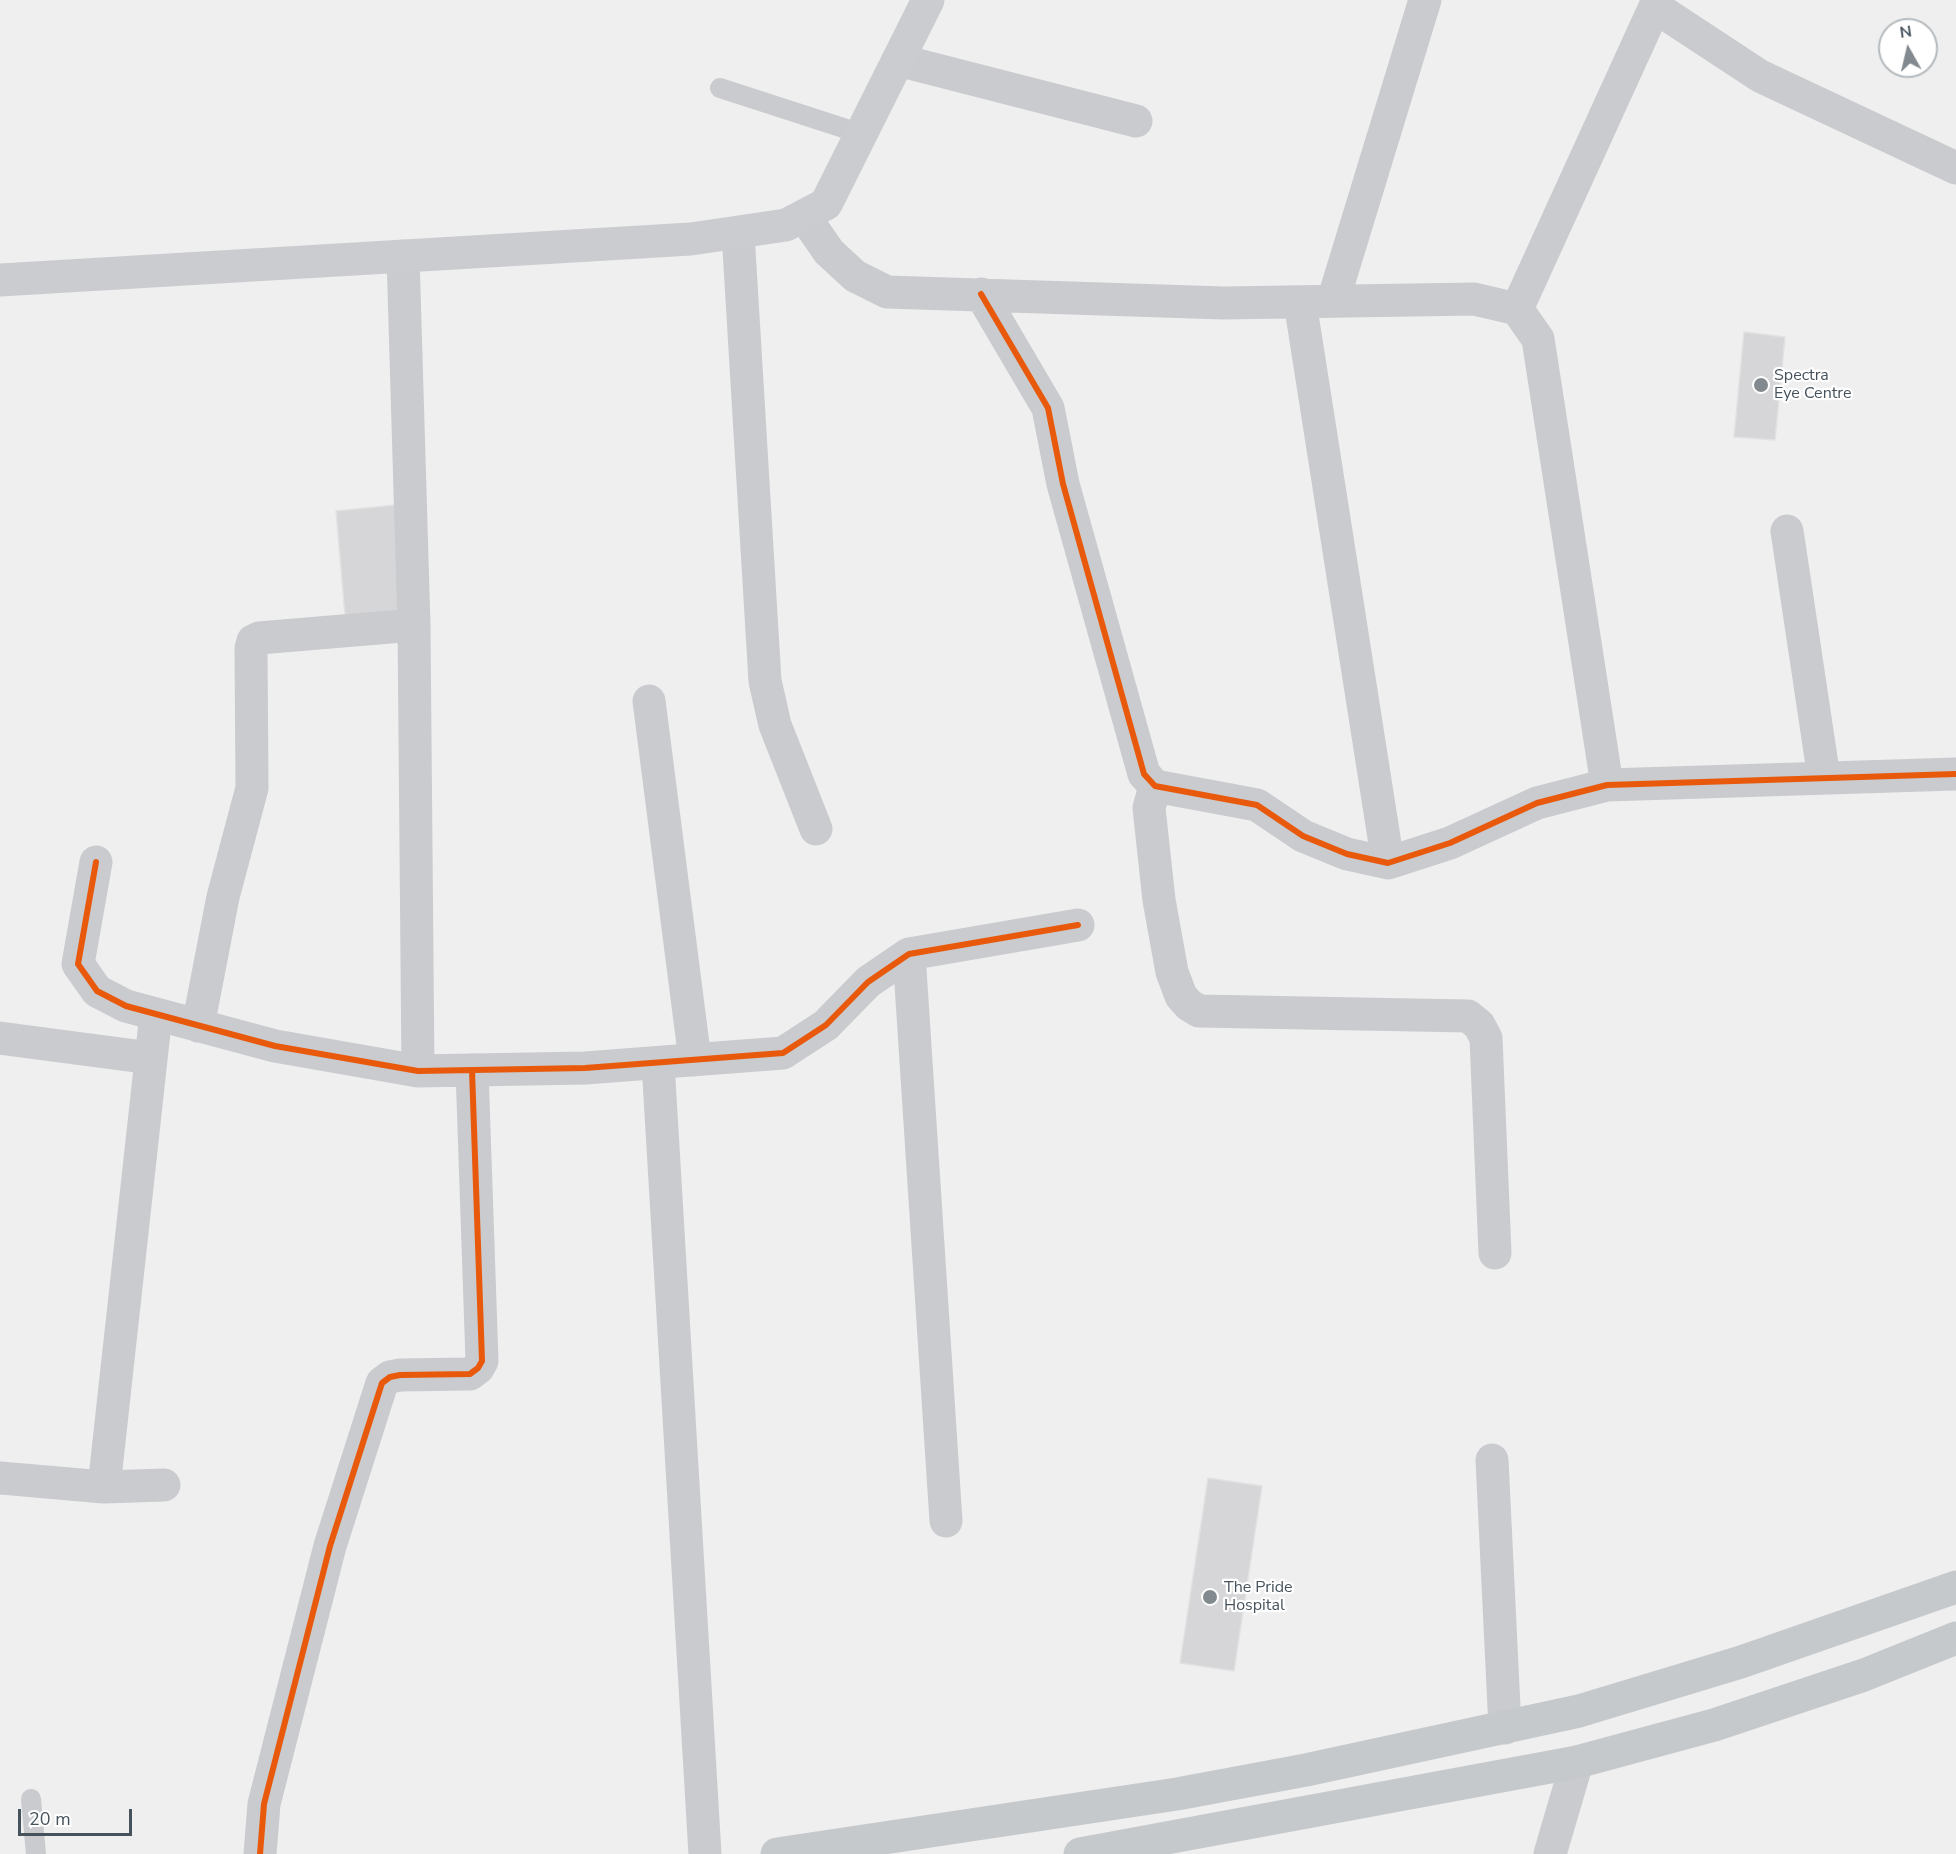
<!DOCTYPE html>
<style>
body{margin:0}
#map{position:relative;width:1956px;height:1854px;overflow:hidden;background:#f0efef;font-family:"Nunito Sans",sans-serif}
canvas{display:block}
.north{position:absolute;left:1878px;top:18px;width:60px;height:60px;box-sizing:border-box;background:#fff;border:2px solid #b5babe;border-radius:50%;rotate:352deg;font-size:16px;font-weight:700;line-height:24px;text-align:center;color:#46525c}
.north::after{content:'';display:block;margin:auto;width:21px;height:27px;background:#82898f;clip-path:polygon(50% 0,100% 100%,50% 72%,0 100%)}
.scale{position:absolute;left:18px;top:1809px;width:114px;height:27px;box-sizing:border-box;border:3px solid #46525c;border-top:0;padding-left:8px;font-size:18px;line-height:21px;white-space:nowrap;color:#46525c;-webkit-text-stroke:4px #fff;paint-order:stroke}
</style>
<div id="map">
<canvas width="1956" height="1854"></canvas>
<div class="north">N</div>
<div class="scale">20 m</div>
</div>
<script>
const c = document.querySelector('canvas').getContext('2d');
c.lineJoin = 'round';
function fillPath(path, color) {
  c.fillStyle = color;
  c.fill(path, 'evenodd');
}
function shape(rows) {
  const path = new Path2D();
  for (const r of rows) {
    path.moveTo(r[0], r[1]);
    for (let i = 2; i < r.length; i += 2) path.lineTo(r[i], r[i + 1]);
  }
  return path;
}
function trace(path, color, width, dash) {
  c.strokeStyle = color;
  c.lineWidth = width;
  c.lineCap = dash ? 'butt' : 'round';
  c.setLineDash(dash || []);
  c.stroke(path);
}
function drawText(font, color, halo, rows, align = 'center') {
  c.font = font + ' "Nunito Sans",sans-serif';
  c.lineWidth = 4.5;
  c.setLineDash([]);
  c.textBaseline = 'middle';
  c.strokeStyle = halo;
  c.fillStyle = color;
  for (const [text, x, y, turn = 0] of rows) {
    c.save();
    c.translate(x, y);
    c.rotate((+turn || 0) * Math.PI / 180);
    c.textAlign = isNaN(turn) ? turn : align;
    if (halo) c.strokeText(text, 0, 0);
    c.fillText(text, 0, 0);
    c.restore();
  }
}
const building = shape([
 [1744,332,1785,337,1775,440,1734,437,1744,332],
 [395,505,405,621,346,627,336,511,395,505],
 [1208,1478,1262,1486,1234,1671,1180,1663,1208,1478]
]);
fillPath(building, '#d6d6d8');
trace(building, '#e1e1e2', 1.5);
trace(shape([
 [720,88,862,134],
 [31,1799,36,1854]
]), '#c9cbce', 20);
trace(shape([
 [1655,7,1760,76,1956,168],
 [898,60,1136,121],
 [804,216,829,252,855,276,887,292,1224,303,1474,299,1517,309,1538,339,1607,785],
 [738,233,765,681,775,725,816,829],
 [403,256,414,625,418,1071],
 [981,294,1048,408,1063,484,1144,774,1155,786,1257,805,1303,836,1347,854,1388,863,1450,843,1537,803,1607,785,1956,774],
 [1333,301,1425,0],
 [1300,302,1388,863],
 [1517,309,1658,0],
 [1787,531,1824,778],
 [649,701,695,1060],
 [1155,786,1149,808,1159,900,1172,972,1181,996,1189,1005,1199,1011,1468,1016,1479,1025,1486,1038,1495,1253],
 [96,862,78,964,97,991,126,1006,275,1046,418,1071,585,1068,783,1053,826,1025,868,982,909,954,1078,925],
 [909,954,946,1521],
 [198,1026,223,897,252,788,251,648,253,641,259,638,414,625],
 [0,1038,151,1058],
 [658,1063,705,1854],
 [1492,1460,1505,1728],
 [0,1478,104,1487,164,1485],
 [104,1487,156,1014],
 [260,1854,264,1804,330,1546,382,1383,390,1377,400,1375,470,1374,478,1368,482,1361,472,1070],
 [1550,1854,1577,1762]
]), '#c9cbce', 33);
trace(shape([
 [0,280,691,239,786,225,826,204,928,0]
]), '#caccd0', 33);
trace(shape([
 [777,1854,1177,1794,1306,1770,1579,1711,1741,1662,1956,1587],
 [1080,1854,1577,1762,1714,1725,1864,1675,1956,1638]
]), '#c6c9cc', 33);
trace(shape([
 [981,294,1048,408,1063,484,1144,774,1155,786,1257,805,1303,836,1347,854,1388,863,1450,843,1537,803,1607,785,1956,774],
 [96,862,78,964,97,991,126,1006,275,1046,418,1071,585,1068,783,1053,826,1025,868,982,909,954,1078,925],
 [260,1854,264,1804,330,1546,382,1383,390,1377,400,1375,470,1374,478,1368,482,1361,472,1070]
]), '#e8590c', 6);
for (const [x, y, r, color] of [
 [1761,385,8,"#82898f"],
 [1210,1597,8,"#82898f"]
]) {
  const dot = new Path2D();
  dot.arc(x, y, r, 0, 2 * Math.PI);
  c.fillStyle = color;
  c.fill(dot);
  trace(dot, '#fff', 2);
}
drawText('16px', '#46525c', '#fff', [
 ["Spectra",1774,376],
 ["Eye Centre",1774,394],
 ["The Pride",1224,1588],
 ["Hospital",1224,1606]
], 'left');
</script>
